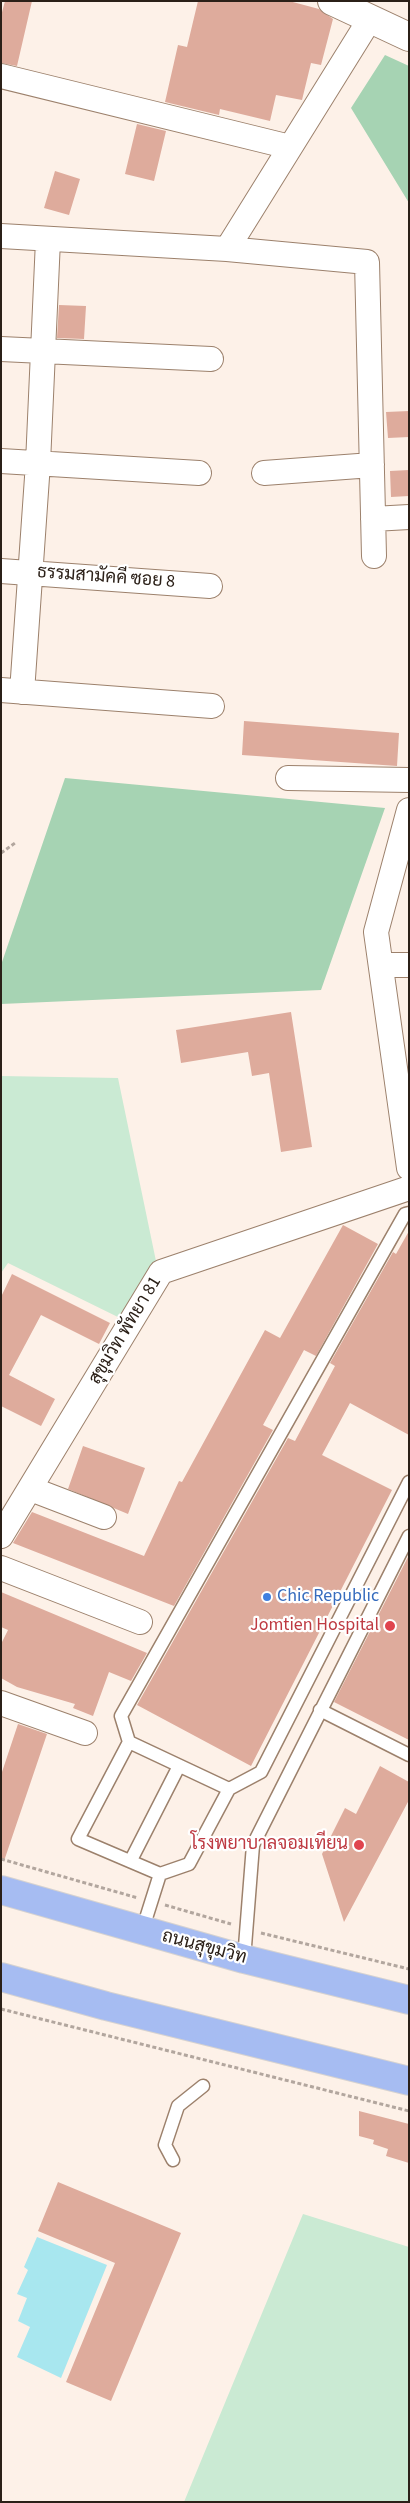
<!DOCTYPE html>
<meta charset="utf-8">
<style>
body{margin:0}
#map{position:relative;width:410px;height:2503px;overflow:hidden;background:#fdf1e8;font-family:"Source Sans 3",sans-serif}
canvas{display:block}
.frame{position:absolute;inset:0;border:2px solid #2b2018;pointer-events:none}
</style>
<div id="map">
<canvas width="410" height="2503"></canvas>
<div class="frame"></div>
</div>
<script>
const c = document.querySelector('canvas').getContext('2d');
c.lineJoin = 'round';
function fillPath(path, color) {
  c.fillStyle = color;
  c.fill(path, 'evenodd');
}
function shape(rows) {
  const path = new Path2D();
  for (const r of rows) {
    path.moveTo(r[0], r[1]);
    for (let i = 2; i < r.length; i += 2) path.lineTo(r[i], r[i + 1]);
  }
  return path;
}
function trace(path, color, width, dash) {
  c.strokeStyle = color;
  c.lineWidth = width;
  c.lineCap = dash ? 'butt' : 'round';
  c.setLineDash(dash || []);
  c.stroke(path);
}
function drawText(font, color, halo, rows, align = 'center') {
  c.font = font + ' "Source Sans 3",Sarabun,sans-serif';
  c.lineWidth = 4.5;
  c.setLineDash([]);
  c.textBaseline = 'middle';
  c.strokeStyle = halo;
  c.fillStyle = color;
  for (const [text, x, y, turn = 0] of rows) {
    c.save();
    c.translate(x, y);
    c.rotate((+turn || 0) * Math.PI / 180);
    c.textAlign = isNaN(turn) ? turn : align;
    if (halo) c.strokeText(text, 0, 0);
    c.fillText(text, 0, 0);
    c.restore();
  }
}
fillPath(shape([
 [1,1076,118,1078,157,1266,126,1321,8,1263,1,1273],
 [303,2214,409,2247,409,2502,184,2502]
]), '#caead3');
fillPath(shape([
 [385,55,409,66,409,203,351,108],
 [65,778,385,808,321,990,1,1004,1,965]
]), '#a6d3b3');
fillPath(shape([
 [37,2237,107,2265,61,2378,17,2357,30,2327,18,2321,27,2298,17,2294,28,2270,24,2267]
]), '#a8e7ef');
fillPath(shape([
 [5,1,32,1,17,66,1,63,1,16],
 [198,1,289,1,319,9,333,19,321,65,311,63,302,100,276,95,270,121,220,109,219,115,165,102,178,45,187,47],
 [137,124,166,131,154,181,125,174],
 [55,171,80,179,69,215,44,208],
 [59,305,86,306,84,339,57,338],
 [409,411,409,437,388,438,386,412],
 [409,470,409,496,391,497,390,471],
 [244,721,399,733,397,766,242,755],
 [291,1012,312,1147,281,1152,269,1073,252,1076,248,1052,181,1063,176,1030],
 [343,1225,378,1244,316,1356,304,1350,263,1425,273,1430,174,1606,13,1543,32,1512,144,1556,179,1481,182,1482,265,1330,280,1338],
 [409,1231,409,1435,350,1403,322,1455,392,1490,251,1766,137,1705,288,1438,295,1441,335,1366,330,1363,393,1252,396,1254],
 [12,1274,110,1323,99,1344,41,1315,9,1375,55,1399,41,1426,1,1406,1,1297],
 [83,1446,145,1468,128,1514,68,1489],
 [409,1555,409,1740,334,1702],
 [1,1592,147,1653,131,1681,109,1672,93,1716,73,1708,75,1704,17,1687,1,1678,1,1644,8,1630,1,1627],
 [18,1724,47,1734,4,1861,1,1860,1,1775],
 [380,1766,409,1782,409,1800,344,1922,322,1854,345,1808,356,1814],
 [359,2111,409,2124,409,2163,386,2156,388,2149,373,2144,374,2140,359,2136],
 [58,2182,181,2233,111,2401,66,2382,115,2263,38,2231]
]), '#deab9c');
const service = shape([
 [320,1710,409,1755],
 [129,1742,121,1716,405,1214,409,1213],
 [131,1860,179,1766],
 [160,1874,189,1864,229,1789,261,1772,409,1482],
 [142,1931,160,1874,78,1839,129,1742,229,1789],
 [244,1959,253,1845,409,1536],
 [173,2160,165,2145,178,2106,203,2086]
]);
const minor = shape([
 [1,76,290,147],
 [1,236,227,249,367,262,374,556],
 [227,249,370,19],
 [1,349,211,359],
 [1,461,199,473],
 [264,473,372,465],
 [373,519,409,517],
 [1,571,210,586],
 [1,690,212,706],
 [22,692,38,463,48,240],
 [288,778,409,780],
 [409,810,376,932,409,1168],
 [381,965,409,965],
 [31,1489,104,1517],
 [1,1536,161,1272,409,1188],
 [1,1568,140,1622],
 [1,1703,85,1733]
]);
const tertiary = shape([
 [332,1,409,37]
]);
const trunk = shape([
 [1,1890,244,1959,409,2000],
 [1,1977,106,2006,409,2081]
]);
trace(service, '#9c816c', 15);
trace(minor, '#9c816c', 26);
trace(tertiary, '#9c816c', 30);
trace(trunk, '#d5d2d1', 30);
trace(shape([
 [1,853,15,843],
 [1,1859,138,1898],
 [165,1905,231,1924],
 [261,1933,409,1969],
 [1,2009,409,2111]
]), '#b2a69e', 3, [4, 2.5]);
trace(service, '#fff', 12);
trace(minor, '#fff', 24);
trace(tertiary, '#fff', 28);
trace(trunk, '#a6bcf2', 28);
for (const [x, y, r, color] of [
 [267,1597,5,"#3f7fe0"],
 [390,1626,6,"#e0444e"],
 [359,1845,6,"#e0444e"]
]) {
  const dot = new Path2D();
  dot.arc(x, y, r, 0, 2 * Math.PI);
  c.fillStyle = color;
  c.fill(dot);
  trace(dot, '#fff', 2);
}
drawText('18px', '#2b2018', '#fff', [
 ["ธรรมสามัคคี ซอย 8",106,578,4],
 ["สุขุมวิท พัทยา 81",126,1331,-59],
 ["ถนนสุขุมวิท",204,1948,15]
]);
drawText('18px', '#366cbe', '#fff', [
 ["Chic Republic",277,1597]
], 'left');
drawText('18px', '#be3a42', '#fff', [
 ["Jomtien Hospital",379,1626],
 ["โรงพยาบาลจอมเทียน",348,1845]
], 'right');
</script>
